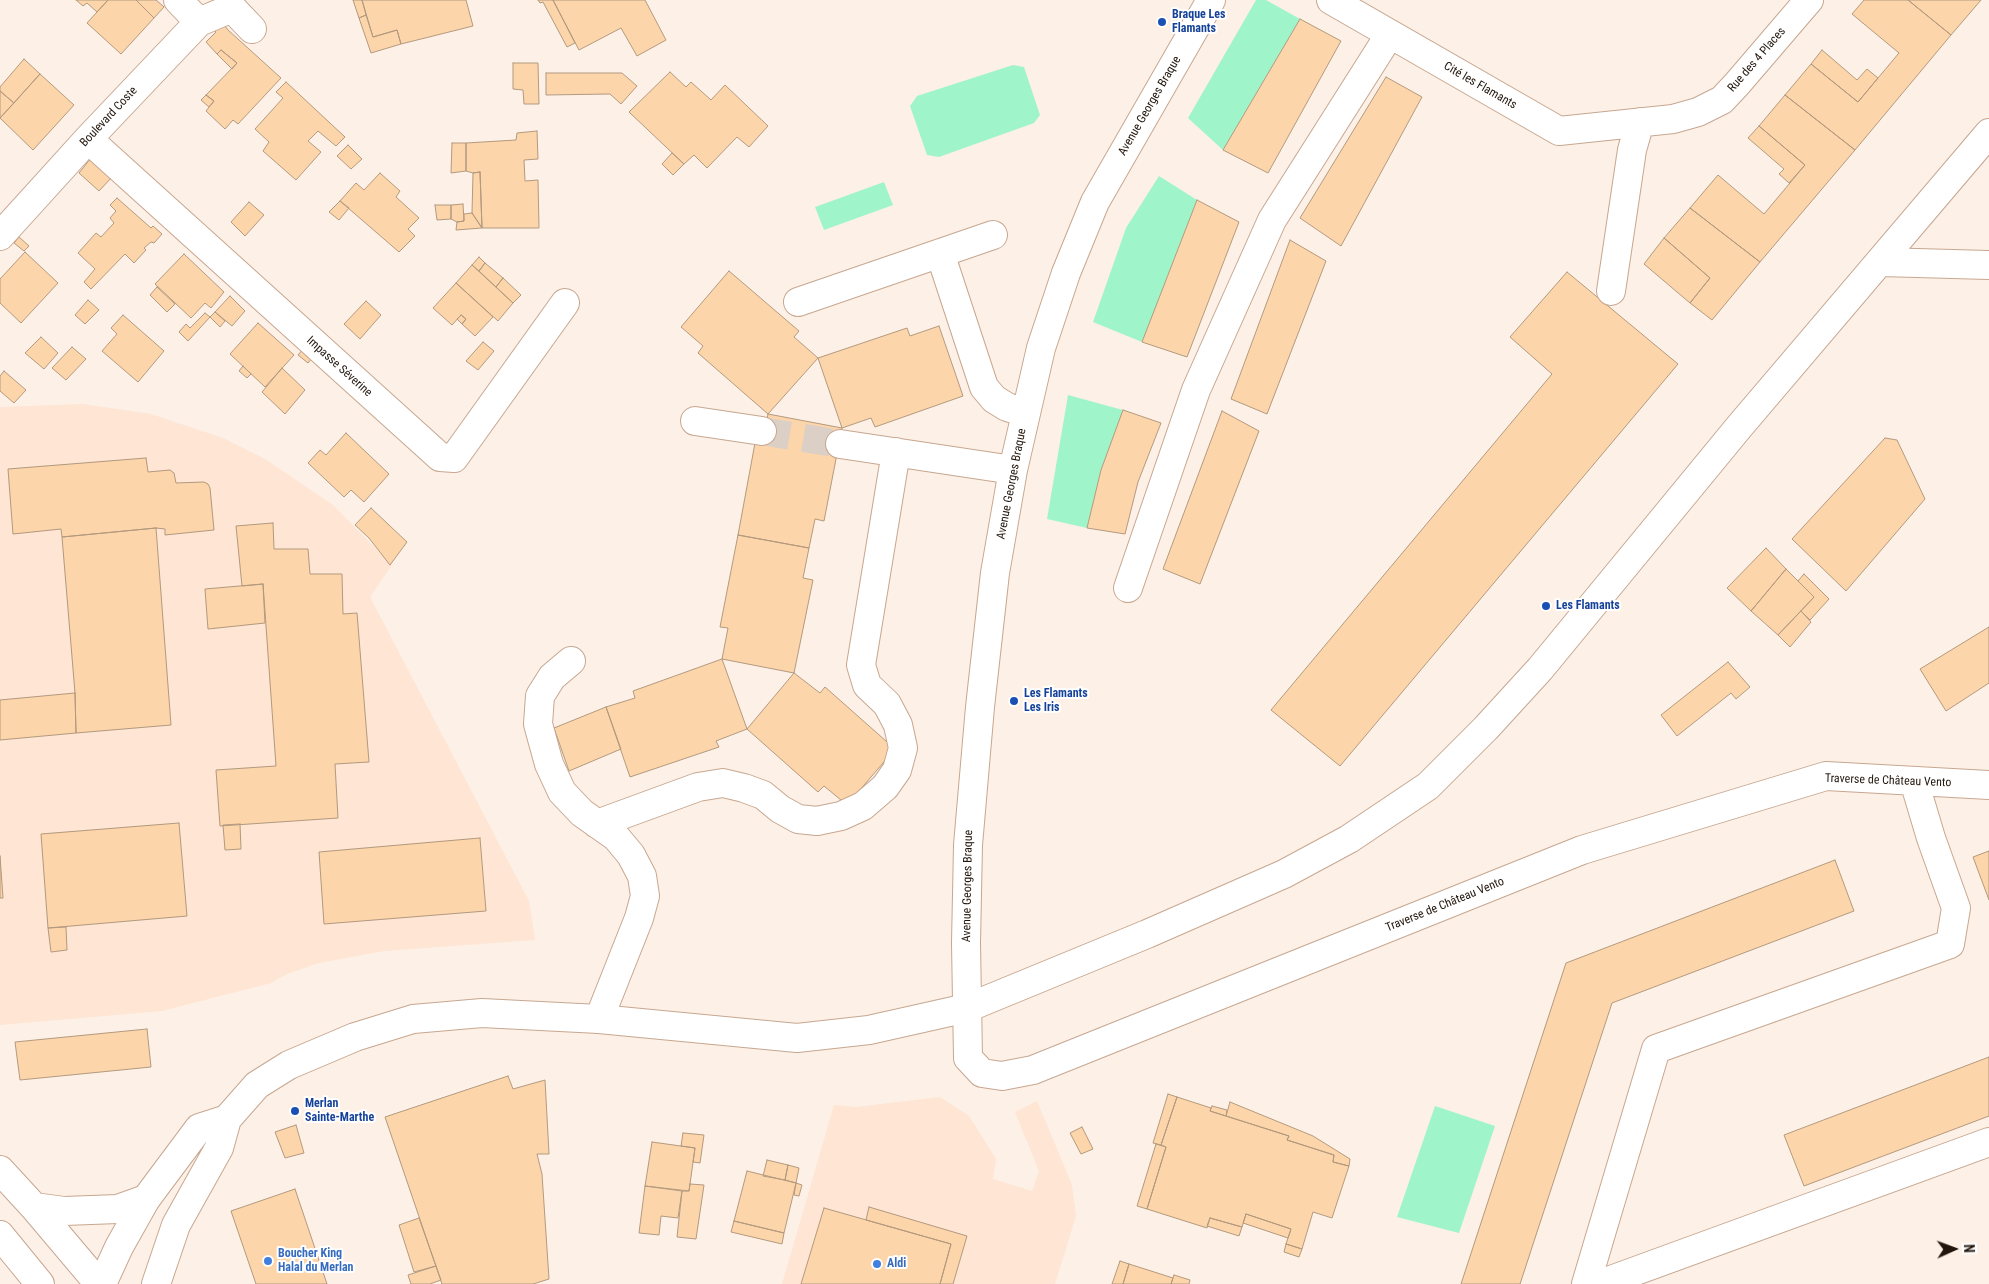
<!DOCTYPE html>
<meta charset="utf-8">
<style>
body{margin:0}
#map{position:relative;width:1989px;height:1284px;overflow:hidden;background:#fdf0e6;font-family:"Roboto Condensed",sans-serif}
canvas{display:block}
.north{position:absolute;left:1929px;top:1224px;width:50px;height:50px;-webkit-text-stroke:4px #fff;paint-order:stroke;rotate:88deg;font-size:14px;font-weight:700;line-height:20px;text-align:center;color:#21160d}
.north::after{content:'';display:block;margin:auto;width:18px;height:22px;background:#21160d;clip-path:polygon(50% 0,100% 100%,50% 72%,0 100%)}
</style>
<div id="map">
<canvas width="1989" height="1284"></canvas>
<div class="north">N</div>
</div>
<script>
const c = document.querySelector('canvas').getContext('2d');
c.lineJoin = 'round';
function fillPath(path, color) {
  c.fillStyle = color;
  c.fill(path, 'evenodd');
}
function shape(rows) {
  const path = new Path2D();
  for (const r of rows) {
    path.moveTo(r[0], r[1]);
    for (let i = 2; i < r.length; i += 2) path.lineTo(r[i], r[i + 1]);
  }
  return path;
}
function trace(path, color, width, dash) {
  c.strokeStyle = color;
  c.lineWidth = width;
  c.lineCap = dash ? 'butt' : 'round';
  c.setLineDash(dash || []);
  c.stroke(path);
}
function drawText(font, color, halo, rows, align = 'center') {
  c.font = font + ' "Roboto Condensed",sans-serif';
  c.lineWidth = 4;
  c.setLineDash([]);
  c.textBaseline = 'middle';
  c.strokeStyle = halo;
  c.fillStyle = color;
  for (const [text, x, y, turn = 0] of rows) {
    c.save();
    c.translate(x, y);
    c.rotate((+turn || 0) * Math.PI / 180);
    c.textAlign = isNaN(turn) ? turn : align;
    if (halo) c.strokeText(text, 0, 0);
    c.fillText(text, 0, 0);
    c.restore();
  }
}
fillPath(shape([
 [83,404,151,414,223,438,265,459,333,505,392,565,370,597,529,901,535,940,384,951,319,963,287,974,271,983,162,1011,0,1025,0,407],
 [940,1097,969,1116,996,1159,993,1179,1032,1191,1039,1171,1015,1112,1037,1101,1072,1185,1076,1216,1055,1284,782,1284,834,1105,856,1107]
]), '#fee5d4');
fillPath(shape([
 [1256,0,1266,0,1300,19,1223,150,1188,118],
 [1013,65,1024,67,1040,115,1034,123,939,157,927,155,910,106,917,96],
 [1159,176,1197,200,1142,342,1093,322,1126,228],
 [884,182,893,205,824,230,815,207],
 [1068,395,1123,410,1101,470,1087,528,1047,519],
 [1435,1106,1495,1126,1459,1233,1397,1217]
]), '#a0f4ca');
const building = shape([
 [76,0,108,0,97,12,87,3,83,6,76,0],
 [108,0,136,0,154,18,121,54,87,23,108,0],
 [136,0,156,0,164,7,154,18,136,0],
 [353,0,362,0,366,15,359,18,353,0],
 [362,0,466,0,473,26,401,44,397,30,373,37,362,0],
 [538,0,553,0,575,43,567,47,543,2,540,3,538,0],
 [553,0,645,0,666,40,637,56,621,28,579,50,553,0],
 [1864,0,1908,0,1951,35,1855,150,1785,95,1811,64,1858,102,1878,78,1899,53,1852,14,1864,0],
 [1908,0,1981,0,1951,35,1908,0],
 [366,15,373,37,397,30,401,44,371,53,359,18,366,15],
 [1300,19,1341,41,1268,173,1223,150,1300,19],
 [220,20,228,30,281,78,238,124,233,120,225,129,206,111,214,101,206,95,237,63,221,50,217,54,206,42,216,32,211,27,220,20],
 [221,50,237,63,232,69,217,54,221,50],
 [1822,50,1857,80,1867,69,1878,78,1858,102,1811,64,1822,50],
 [24,59,40,74,14,103,0,91,0,87,24,59],
 [513,63,538,63,539,104,524,104,523,90,513,89,513,63],
 [670,72,686,87,691,82,711,100,725,85,768,126,749,147,737,137,707,168,694,155,684,164,629,112,670,72],
 [546,73,622,73,637,86,621,104,610,94,546,95,546,73],
 [40,74,74,105,33,150,0,118,40,74],
 [1386,77,1422,97,1341,246,1300,218,1386,77],
 [286,82,345,137,336,146,318,131,308,141,321,152,296,180,263,151,269,142,255,129,283,98,276,92,286,82],
 [0,91,14,103,0,118,0,91],
 [206,95,214,101,209,107,201,100,206,95],
 [1785,95,1855,150,1760,262,1690,208,1718,175,1764,214,1805,165,1759,126,1785,95],
 [1759,126,1805,165,1789,183,1779,174,1784,169,1748,138,1759,126],
 [537,131,538,159,524,160,525,181,538,180,539,228,482,228,480,172,473,173,466,171,466,143,516,140,517,133,537,131],
 [452,143,466,143,466,171,451,173,452,143],
 [348,145,362,159,351,169,337,156,348,145],
 [672,153,684,164,673,175,662,164,672,153],
 [91,158,113,176,99,191,79,173,91,158],
 [480,172,482,228,472,213,473,173,480,172],
 [380,173,400,191,396,197,419,218,408,229,415,236,399,252,340,201,356,183,364,190,380,173],
 [117,198,151,228,153,226,162,234,154,243,151,242,144,248,146,250,134,263,125,254,91,289,84,282,95,269,78,253,96,233,101,237,114,223,110,218,116,211,110,205,117,198],
 [1197,200,1239,222,1187,357,1142,342,1197,200],
 [340,201,349,208,339,220,329,212,340,201],
 [249,202,264,215,245,236,231,222,249,202],
 [463,204,464,221,457,222,451,219,451,205,463,204],
 [435,205,451,205,451,219,437,220,435,205],
 [1690,208,1760,262,1712,320,1690,303,1710,278,1664,238,1690,208],
 [472,213,482,228,456,230,457,222,464,221,464,214,472,213],
 [19,237,29,246,24,251,14,243,19,237],
 [1664,238,1710,278,1690,303,1644,264,1664,238],
 [1290,240,1326,261,1267,414,1231,399,1290,240],
 [25,252,58,283,21,323,0,303,0,279,25,252],
 [184,254,224,292,211,308,205,303,191,318,155,284,184,254],
 [479,257,485,263,479,271,472,265,479,257],
 [485,263,503,278,496,287,479,271,485,263],
 [472,265,513,303,498,321,456,283,472,265],
 [729,271,799,331,794,337,818,358,768,414,698,353,703,346,681,327,729,271],
 [1567,272,1678,364,1340,766,1271,710,1552,374,1510,337,1567,272],
 [503,278,521,295,513,303,496,287,503,278],
 [456,283,493,317,475,336,462,324,466,319,461,315,452,325,433,308,456,283],
 [157,287,175,304,167,312,150,295,157,287],
 [230,296,245,311,232,326,215,312,230,296],
 [88,300,99,310,85,324,75,315,88,300],
 [366,301,381,315,360,339,344,324,366,301],
 [215,312,225,321,220,327,210,317,215,312],
 [205,313,210,317,188,341,179,332,186,324,190,328,205,313],
 [123,315,164,351,138,382,102,351,117,334,111,328,123,315],
 [461,315,466,319,462,324,457,319,461,315],
 [258,323,294,355,265,387,230,354,258,323],
 [939,326,963,396,875,427,871,418,842,428,818,358,907,328,910,336,939,326],
 [41,337,58,353,44,369,25,353,41,337],
 [483,342,494,351,478,370,466,361,483,342],
 [72,347,86,359,66,380,52,368,72,347],
 [304,348,313,357,308,363,298,355,304,348],
 [243,366,251,374,247,378,239,371,243,366],
 [282,368,305,390,285,414,262,392,282,368],
 [4,371,26,390,14,403,0,391,0,376,4,371],
 [1123,410,1161,423,1138,482,1125,534,1087,528,1101,470,1123,410],
 [1222,411,1259,431,1200,584,1163,569,1222,411],
 [768,414,842,428,824,521,815,519,809,548,738,535,755,443,762,444,768,414],
 [346,433,389,474,364,502,351,490,344,497,308,463,320,450,326,455,346,433],
 [1885,438,1897,440,1925,499,1846,591,1792,539,1885,438],
 [146,458,148,472,170,470,174,473,176,483,204,482,208,484,210,488,214,530,165,535,165,529,156,528,62,537,61,529,13,534,8,469,146,458],
 [371,508,407,542,390,565,369,538,355,525,371,508],
 [273,523,274,549,308,549,310,574,342,574,343,614,357,613,369,762,335,764,338,818,220,826,216,770,276,766,263,584,242,586,236,526,273,523],
 [156,528,171,725,76,733,75,693,62,537,156,528],
 [738,535,809,548,803,578,813,580,794,673,722,659,728,628,720,627,738,535],
 [1766,548,1786,569,1751,611,1727,588,1766,548],
 [1786,569,1814,597,1778,635,1751,611,1786,569],
 [1804,574,1829,599,1810,620,1801,611,1814,597,1798,581,1804,574],
 [263,584,265,623,208,629,205,589,263,584],
 [1801,611,1811,622,1790,647,1778,635,1801,611],
 [1989,627,1989,683,1946,711,1920,669,1989,627],
 [722,659,747,729,716,741,719,747,630,777,606,707,635,698,633,691,722,659],
 [1728,662,1750,687,1736,699,1731,693,1677,736,1661,715,1728,662],
 [794,673,820,693,825,687,895,749,847,805,824,786,818,792,747,729,794,673],
 [75,693,76,733,0,740,0,700,75,693],
 [606,707,621,749,569,771,554,728,606,707],
 [179,823,187,916,48,928,41,834,179,823],
 [240,824,241,849,225,850,223,825,240,824],
 [480,838,486,911,324,924,319,852,480,838],
 [1989,851,1989,900,1973,857,1989,851],
 [0,856,3,898,0,898,0,856],
 [1835,860,1854,911,1612,1003,1520,1284,1461,1284,1566,963,1835,860],
 [66,927,67,950,51,952,48,928,66,927],
 [147,1029,151,1067,20,1080,15,1042,147,1029],
 [1989,1057,1989,1116,1804,1186,1784,1135,1989,1057],
 [508,1076,513,1089,545,1080,549,1154,537,1154,542,1174,549,1279,533,1284,442,1284,385,1117,508,1076],
 [1168,1094,1177,1097,1161,1145,1153,1143,1168,1094],
 [1177,1097,1211,1108,1210,1111,1289,1136,1287,1140,1334,1155,1333,1162,1349,1166,1332,1218,1313,1212,1302,1249,1286,1244,1291,1229,1246,1214,1242,1227,1210,1218,1207,1228,1147,1209,1166,1147,1161,1145,1177,1097],
 [1230,1102,1313,1136,1350,1159,1349,1166,1333,1162,1334,1155,1287,1140,1289,1136,1226,1116,1230,1102],
 [1212,1106,1227,1110,1226,1116,1210,1111,1212,1106],
 [296,1125,304,1153,285,1158,275,1132,296,1125],
 [1082,1127,1093,1149,1081,1154,1070,1133,1082,1127],
 [683,1133,704,1135,700,1163,693,1162,695,1148,681,1146,683,1133],
 [652,1142,695,1148,689,1191,645,1186,652,1142],
 [1156,1144,1166,1147,1147,1209,1137,1206,1156,1144],
 [767,1160,788,1165,785,1180,763,1176,767,1160],
 [788,1165,799,1168,796,1183,785,1180,788,1165],
 [747,1171,796,1183,784,1233,734,1221,747,1171],
 [796,1183,802,1185,799,1196,794,1195,796,1183],
 [690,1184,704,1185,696,1239,677,1237,682,1191,689,1191,690,1184],
 [645,1186,682,1191,678,1218,661,1216,659,1235,639,1233,645,1186],
 [295,1189,327,1284,256,1284,231,1211,295,1189],
 [869,1207,967,1236,953,1284,940,1284,951,1244,866,1220,869,1207],
 [824,1208,951,1244,940,1284,801,1284,824,1208],
 [1246,1214,1291,1229,1288,1238,1243,1223,1246,1214],
 [419,1218,436,1266,414,1272,399,1225,419,1218],
 [1210,1218,1242,1227,1239,1236,1207,1226,1210,1218],
 [734,1221,784,1233,782,1244,731,1232,734,1221],
 [1286,1244,1302,1249,1299,1257,1284,1252,1286,1244],
 [1120,1261,1129,1264,1123,1284,1112,1284,1120,1261],
 [1129,1264,1173,1278,1171,1284,1123,1284,1129,1264],
 [436,1266,441,1280,430,1284,411,1284,408,1275,436,1266],
 [1174,1275,1190,1280,1189,1284,1171,1284,1174,1275]
]);
fillPath(building, '#fdd5aa');
trace(building, '#b3997e', 1);
trace(shape([
 [762,431,840,444]
]), '#dccfc5', 28, [28, 14]);
const minor = shape([
 [1211,0,1095,202,1066,273,1041,348,1013,470,995,573,980,707,968,845,966,943,968,1058,982,1073,1002,1076,1033,1070,1582,850,1826,776,1989,785],
 [1331,0,1559,131,1673,119,1698,112,1722,100,1737,84,1809,0],
 [199,22,232,8,252,29],
 [88,139,440,457,454,458,565,303],
 [0,236,88,139,199,22,178,0],
 [940,253,984,387,994,399,1007,407,1026,413],
 [1880,262,1989,265],
 [1611,291,1632,150,1640,122],
 [798,302,993,235],
 [695,421,762,431],
 [840,444,1013,470],
 [1128,588,1196,390,1272,220,1390,34],
 [571,661,552,677,540,696,538,724,549,764,562,792,582,813,616,837,631,855,642,876,645,896,639,918,599,1019],
 [597,824,698,787,723,783,744,788,763,795,780,809,798,819,817,821,841,816,863,806,885,787,897,770,903,748,898,725,887,704,867,685,861,665,896,452],
 [0,1170,34,1207,99,1284],
 [34,1207,64,1211,118,1209,146,1199],
 [0,1235,40,1284],
 [1586,1284,1656,1049,1950,944,1956,908,1931,838,1914,781],
 [1600,1284,1989,1142]
]);
const major = shape([
 [102,1284,119,1247,146,1199,199,1128,227,1119,257,1085,289,1065,355,1037,413,1019,482,1013,599,1019,797,1038,869,1030,967,1008,1147,934,1284,874,1349,839,1428,786,1486,728,1540,669,1739,427,1989,133],
 [156,1284,176,1225,219,1148,227,1119]
]);
trace(minor, '#c7a790', 30);
trace(major, '#c7a790', 30);
trace(minor, '#fff', 28);
trace(major, '#fff', 28);
for (const [x, y, r, color] of [
 [1162,22,5,"#1a4fb4"],
 [1546,606,5,"#1a4fb4"],
 [1014,701,5,"#1a4fb4"],
 [295,1111,5,"#1a4fb4"],
 [268,1261,5,"#3f7fe0"],
 [877,1264,5,"#3f7fe0"]
]) {
  const dot = new Path2D();
  dot.arc(x, y, r, 0, 2 * Math.PI);
  c.fillStyle = color;
  c.fill(dot);
  trace(dot, '#fff', 2);
}
drawText('bold 12px', '#164399', '#fff', [
 ["Braque Les",1172,15],
 ["Flamants",1172,29],
 ["Les Flamants",1556,606],
 ["Les Flamants",1024,694],
 ["Les Iris",1024,708],
 ["Merlan",305,1104],
 ["Sainte-Marthe",305,1118]
], 'left');
drawText('12px', '#21160d', '#fff', [
 ["Rue des 4 Places",1757,60,-49],
 ["Cité les Flamants",1480,86,30],
 ["Avenue Georges Braque",1150,106,-60],
 ["Boulevard Coste",109,117,-47],
 ["Impasse Séverine",339,367,42],
 ["Avenue Georges Braque",1012,484,-79],
 ["Traverse de Château Vento",1888,781,2],
 ["Avenue Georges Braque",968,886,-89],
 ["Traverse de Château Vento",1445,905,-22]
]);
drawText('bold 12px', '#366cbe', '#fff', [
 ["Boucher King",278,1254],
 ["Halal du Merlan",278,1268],
 ["Aldi",887,1264]
], 'left');
</script>
